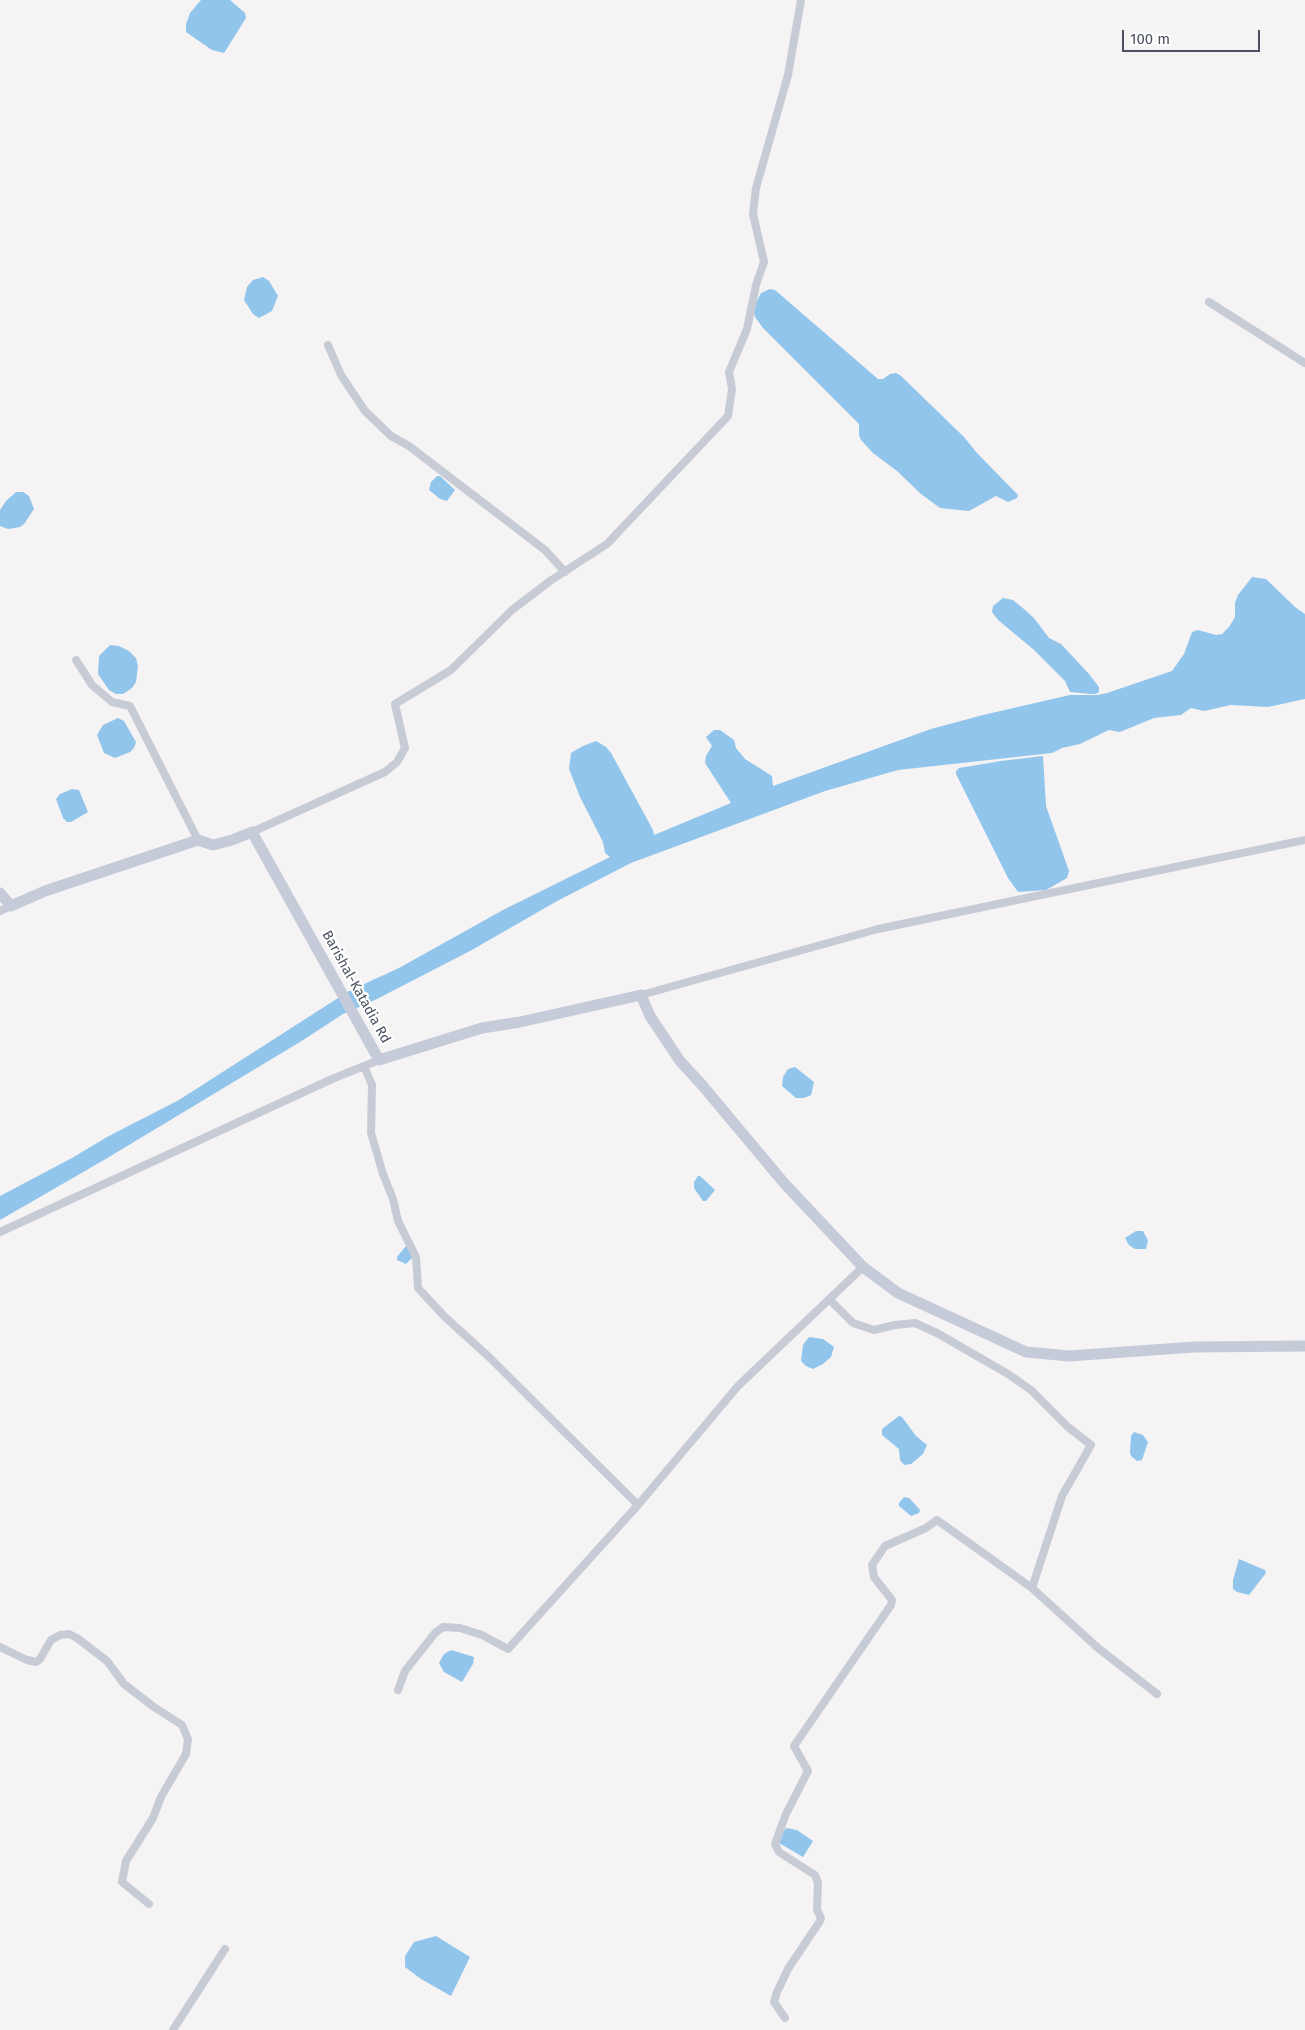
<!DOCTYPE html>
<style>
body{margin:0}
#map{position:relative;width:1305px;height:2030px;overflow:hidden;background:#f5f3f3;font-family:"Fira Sans",sans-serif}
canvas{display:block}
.scale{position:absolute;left:1122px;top:30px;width:138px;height:22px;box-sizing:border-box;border:2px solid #4a5160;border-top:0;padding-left:6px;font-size:15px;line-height:18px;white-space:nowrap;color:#4a5160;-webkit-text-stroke:4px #fff;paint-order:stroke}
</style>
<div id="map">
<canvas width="1305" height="2030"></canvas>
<div class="scale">100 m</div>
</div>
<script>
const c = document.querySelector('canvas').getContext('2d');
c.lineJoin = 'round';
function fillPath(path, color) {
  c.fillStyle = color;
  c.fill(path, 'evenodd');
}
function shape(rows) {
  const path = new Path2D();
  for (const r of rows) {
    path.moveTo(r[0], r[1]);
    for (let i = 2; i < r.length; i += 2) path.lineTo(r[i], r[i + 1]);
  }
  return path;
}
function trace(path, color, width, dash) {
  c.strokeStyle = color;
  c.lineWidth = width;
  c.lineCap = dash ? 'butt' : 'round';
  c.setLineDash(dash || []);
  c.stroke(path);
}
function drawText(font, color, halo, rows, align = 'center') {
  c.font = font + ' "Fira Sans",sans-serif';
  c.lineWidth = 4.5;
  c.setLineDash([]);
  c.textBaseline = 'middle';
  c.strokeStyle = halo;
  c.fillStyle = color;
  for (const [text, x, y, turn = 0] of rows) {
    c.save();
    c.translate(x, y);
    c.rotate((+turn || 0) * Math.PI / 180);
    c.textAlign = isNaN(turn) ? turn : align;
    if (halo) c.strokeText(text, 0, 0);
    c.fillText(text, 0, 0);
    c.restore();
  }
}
fillPath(shape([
 [201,0,230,0,245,13,246,18,224,53,212,50,186,32,186,24,190,13],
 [263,277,269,281,278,296,272,311,259,318,253,314,244,300,247,287,253,280],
 [770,289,775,290,878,379,883,379,890,374,896,373,900,375,964,437,976,452,1018,495,1017,498,1008,502,996,496,969,511,940,508,921,494,897,471,873,453,861,440,859,435,859,424,763,328,755,317,753,309,761,293],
 [440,476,455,490,447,501,440,499,429,490,431,482,437,476],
 [16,492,23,492,29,496,34,509,24,524,20,527,8,529,0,526,0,510,6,501],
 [1252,577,1266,579,1295,607,1305,614,1305,699,1268,707,1231,705,1204,711,1191,708,1181,715,1154,718,1120,732,1109,730,1080,744,1062,748,1052,753,898,770,825,791,631,863,559,900,470,951,373,1001,343,1014,300,1042,104,1160,0,1220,0,1196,72,1158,107,1137,179,1100,349,991,399,968,503,910,610,857,605,853,603,842,580,797,569,769,571,753,583,746,596,741,606,747,611,753,653,830,654,835,731,803,705,763,706,756,712,746,706,737,714,730,720,730,734,740,736,748,745,759,772,776,773,786,931,729,983,715,1070,695,1097,695,1107,693,1172,671,1184,654,1192,632,1198,630,1216,635,1222,634,1229,627,1235,617,1235,603,1238,595],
 [1003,598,1013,600,1024,609,1034,618,1049,638,1061,644,1089,674,1099,687,1099,692,1096,694,1091,694,1070,692,1065,681,1034,650,998,620,992,612,993,606],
 [110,645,119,646,129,651,136,658,138,666,136,682,132,688,123,694,116,694,109,690,98,674,99,656],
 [118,718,124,721,136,742,134,748,130,752,115,758,104,753,97,735,103,725],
 [1043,756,1046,806,1069,871,1067,878,1046,890,1018,892,1008,878,956,774,956,771,959,768,1001,761],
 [72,789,79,790,88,812,71,822,67,822,63,818,56,799,60,794],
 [795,1067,814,1082,811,1095,804,1098,796,1098,782,1086,783,1077,788,1069],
 [698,1176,700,1176,715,1190,706,1201,703,1201,694,1188,694,1182],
 [1136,1231,1143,1231,1145,1235,1148,1240,1146,1249,1135,1249,1129,1245,1125,1238],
 [406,1246,408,1246,413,1257,406,1264,397,1260,397,1257],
 [809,1337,823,1339,834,1347,831,1357,823,1364,813,1369,806,1366,801,1361,803,1345],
 [899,1416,902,1417,916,1436,927,1445,923,1454,911,1464,904,1465,900,1460,899,1449,882,1435,882,1429],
 [1134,1432,1143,1435,1148,1442,1142,1460,1137,1461,1131,1456,1130,1453,1131,1436],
 [904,1497,909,1498,911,1500,920,1510,919,1513,911,1516,899,1506,899,1503],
 [1239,1559,1265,1570,1266,1573,1249,1595,1237,1592,1233,1589,1233,1580],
 [451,1650,474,1657,473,1664,462,1682,444,1672,439,1663,444,1654],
 [787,1828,797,1830,813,1841,803,1857,779,1843,783,1831],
 [436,1936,470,1957,451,1996,421,1979,405,1967,405,1956,414,1942]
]), '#91c5ec');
trace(shape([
 [1209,302,1305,363],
 [328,345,341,375,365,411,391,436,409,446,545,550,565,572],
 [76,660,92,685,112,702,130,706,198,840],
 [252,832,385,772,397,762,405,748,395,704,451,670,512,610,550,581,607,544,728,416,732,389,729,372,747,329,756,285,764,262,753,214,756,188,788,75,801,0],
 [0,911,11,906],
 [641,995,878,929,1305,840],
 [364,1066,372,1085,371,1133,383,1174,393,1199,398,1221,416,1257,418,1288,445,1317,489,1357,638,1505],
 [0,1232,332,1079,379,1060],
 [830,1300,853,1323,874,1330,895,1325,915,1323,937,1333,1008,1374,1031,1390,1068,1427,1091,1445,1062,1496,1032,1588],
 [0,1647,27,1660,36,1662,40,1659,51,1640,60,1635,69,1634,77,1638,107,1661,124,1684,154,1707,182,1725,188,1739,186,1754,161,1797,153,1818,126,1861,122,1882,149,1904],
 [398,1690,405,1671,435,1633,443,1627,460,1628,482,1635,508,1649,638,1505,738,1386,863,1267],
 [785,2018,774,2002,777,1992,788,1969,820,1921,821,1918,817,1910,818,1883,815,1875,779,1852,775,1844,786,1814,808,1771,794,1746,891,1605,892,1600,874,1577,872,1565,885,1546,926,1528,937,1520,1032,1588,1098,1648,1157,1694],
 [173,2030,225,1949]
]), '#c7cbd6', 8);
trace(shape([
 [0,893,11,906,45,891,198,840,213,845,232,840,252,832,379,1060,482,1028,520,1022,641,995,650,1016,680,1061,702,1085,784,1183,863,1267,898,1293,1026,1352,1069,1356,1194,1347,1305,1346]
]), '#c6cbda', 11);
drawText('14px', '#4a5160', '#fff', [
 ["Barishal-Katadia Rd",356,987,61]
]);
</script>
